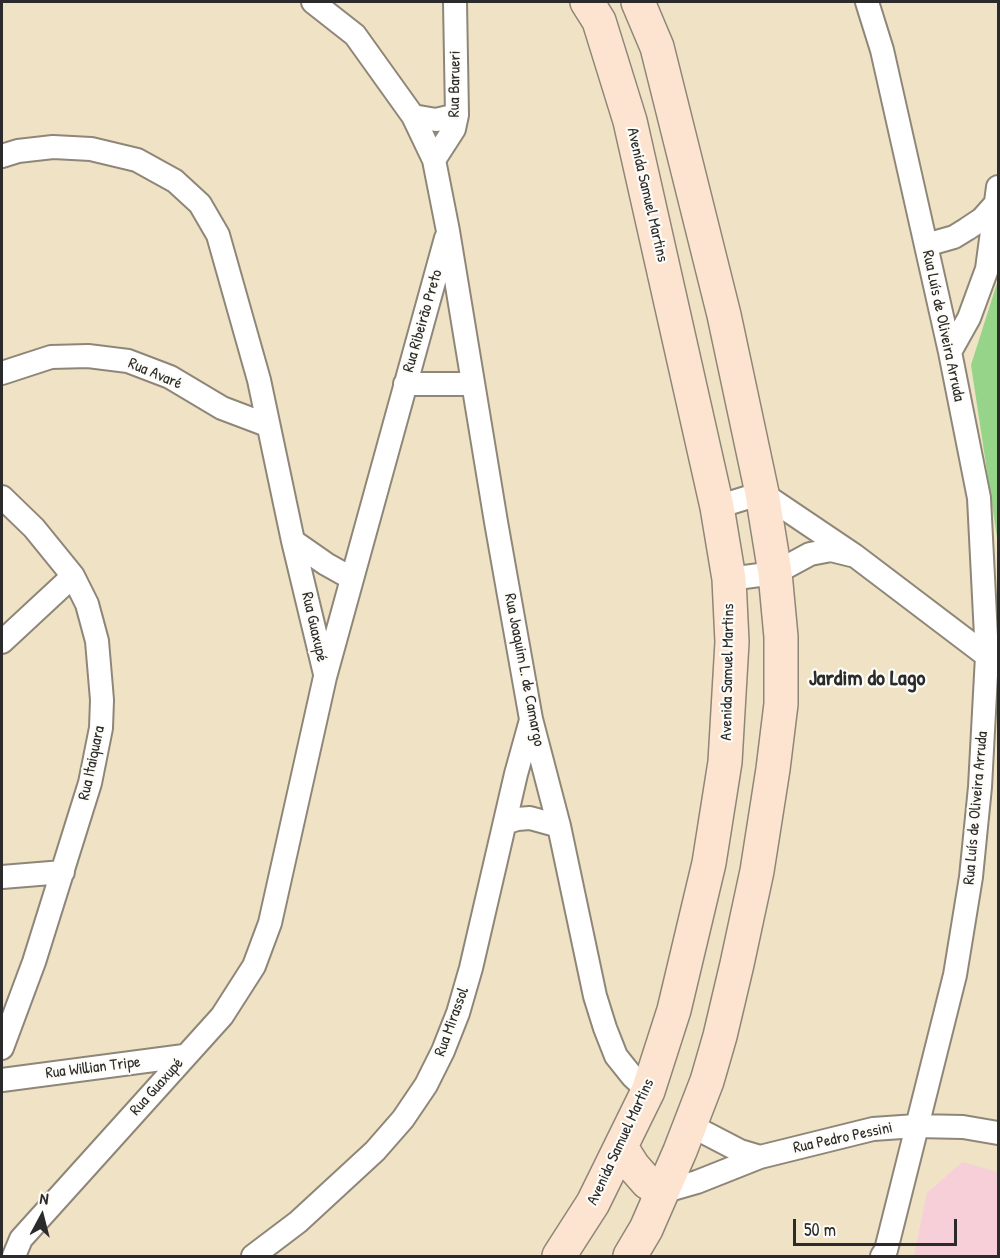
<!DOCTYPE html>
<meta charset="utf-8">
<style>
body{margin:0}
#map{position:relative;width:1000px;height:1258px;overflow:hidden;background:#f0e2c4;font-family:"Patrick Hand",sans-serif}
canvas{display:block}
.frame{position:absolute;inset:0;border:3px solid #2b2b2b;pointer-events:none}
.north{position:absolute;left:12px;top:1186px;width:60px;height:60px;-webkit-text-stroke:4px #fdfcf7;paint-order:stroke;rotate:7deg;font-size:16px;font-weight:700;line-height:24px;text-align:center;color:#2b2b2b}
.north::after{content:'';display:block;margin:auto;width:21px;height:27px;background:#2b2b2b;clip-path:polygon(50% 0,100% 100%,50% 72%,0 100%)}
.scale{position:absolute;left:793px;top:1219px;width:164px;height:27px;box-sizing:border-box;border:3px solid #2b2b2b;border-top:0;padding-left:8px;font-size:18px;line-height:21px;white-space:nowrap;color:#2b2b2b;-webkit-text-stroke:4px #fdfcf7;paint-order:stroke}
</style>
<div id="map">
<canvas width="1000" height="1258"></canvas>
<div class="frame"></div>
<div class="north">N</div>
<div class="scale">50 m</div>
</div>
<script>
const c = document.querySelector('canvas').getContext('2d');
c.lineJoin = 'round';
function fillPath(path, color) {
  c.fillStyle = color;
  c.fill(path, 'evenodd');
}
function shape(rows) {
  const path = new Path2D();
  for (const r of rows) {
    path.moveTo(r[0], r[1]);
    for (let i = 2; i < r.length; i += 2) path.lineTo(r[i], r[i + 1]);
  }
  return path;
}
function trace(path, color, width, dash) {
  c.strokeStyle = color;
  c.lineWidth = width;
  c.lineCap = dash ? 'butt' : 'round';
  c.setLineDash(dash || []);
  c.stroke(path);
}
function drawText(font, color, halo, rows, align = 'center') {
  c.font = font + ' "Patrick Hand",sans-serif';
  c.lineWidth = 4.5;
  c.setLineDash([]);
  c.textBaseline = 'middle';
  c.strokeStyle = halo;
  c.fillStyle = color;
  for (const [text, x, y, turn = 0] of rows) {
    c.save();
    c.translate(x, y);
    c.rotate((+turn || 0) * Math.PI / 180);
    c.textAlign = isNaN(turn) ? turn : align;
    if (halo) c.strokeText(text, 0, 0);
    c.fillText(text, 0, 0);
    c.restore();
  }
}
fillPath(shape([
 [962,1162,998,1172,998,1256,914,1256,927,1193]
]), '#f6cfd8');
fillPath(shape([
 [998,280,998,544,971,365]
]), '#96d489');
const minor = shape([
 [313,2,355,35,413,116,434,160,448,231,496,522,531,719,559,826,595,996,605,1028,616,1056,632,1076,648,1091],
 [867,2,882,50,950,352,979,498,987,656,980,787,971,877,955,975,886,1250,882,1256],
 [413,116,436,120,457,115],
 [2,156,18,151,53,147,91,149,137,160,175,181,200,204,218,235,259,380,293,541,325,674],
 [434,160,454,129,457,115,455,2],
 [926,245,954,237,967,229,982,219,998,201],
 [950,352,969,318,987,269,998,187],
 [2,373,51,357,88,356,128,361,170,377,222,408,267,425],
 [405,384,473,384],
 [2,497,34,528,73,576,87,604,97,641,102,700,101,728,90,783,34,962,2,1048],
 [717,507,762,493,854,555,995,662],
 [293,541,326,564,351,578],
 [729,579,775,573,810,554,831,550,851,555],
 [2,642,73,576],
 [505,823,517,819,530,818,559,826],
 [2,877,63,872],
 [2,1080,184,1056],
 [690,1125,740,1151,760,1157],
 [662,1192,697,1182,760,1157,873,1129,916,1126,963,1127,998,1133],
 [14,1256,21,1239,222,1016,254,966,270,923,325,677,446,238],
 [253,1256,298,1222,375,1151,403,1119,426,1085,443,1051,458,1013,471,968,516,774,531,720]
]);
const secondary = shape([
 [621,1147,633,1166,647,1182,662,1192],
 [559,1256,593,1203,648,1091,674,1010,709,863,725,762,732,642,729,579,717,507,630,121,599,21,587,2],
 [630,1256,646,1229,680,1151,707,1081,720,1036,737,964,757,871,773,769,781,704,781,637,775,573,762,493,724,315,657,47,638,2]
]);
trace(minor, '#8e8678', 26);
trace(secondary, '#8e8678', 36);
trace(minor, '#fff', 22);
trace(secondary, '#fde4d1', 33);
drawText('16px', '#2b2b2b', '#fdfcf7', [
 ["Rua Barueri",455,84,-89],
 ["Avenida Samuel Martins",647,195,77],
 ["Rua Ribeirão Preto",423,321,-74],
 ["Rua Luís de Oliveira Arruda",943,326,78],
 ["Rua Avaré",155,374,23],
 ["Rua Guaxupé",314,627,77],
 ["Rua Joaquim L. de Camargo",524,670,79],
 ["Avenida Samuel Martins",728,672,-89],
 ["Rua Itaiquara",92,763,-78],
 ["Rua Luís de Oliveira Arruda",976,808,-85],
 ["Rua Mirassol",452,1022,-70],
 ["Rua Willian Tripe",93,1068,-7],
 ["Rua Guaxupé",157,1087,-48],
 ["Rua Pedro Pessini",843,1138,-12],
 ["Avenida Samuel Martins",621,1142,-65]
]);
drawText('bold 22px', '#2b2b2b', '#fdfcf7', [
 ["Jardim do Lago",867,679]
]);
</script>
